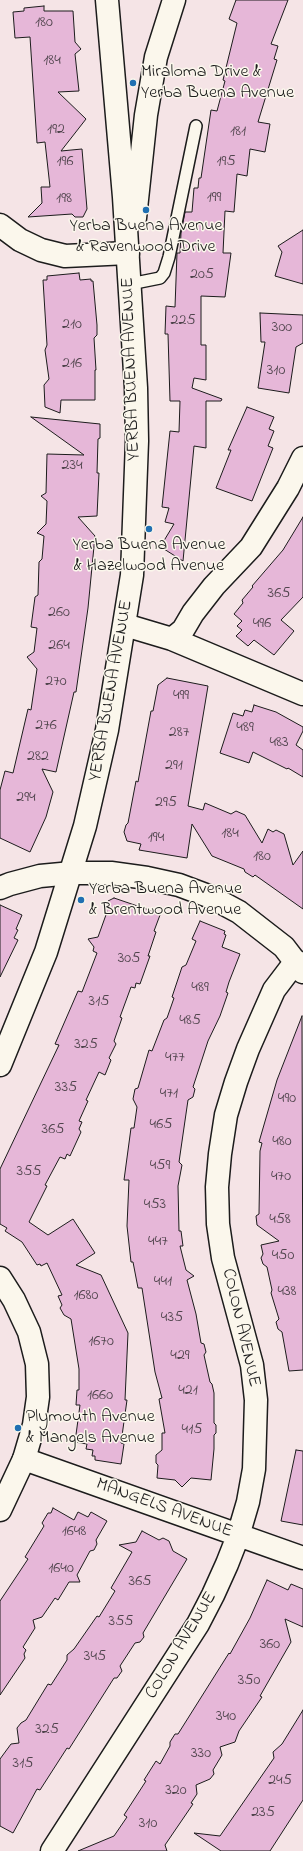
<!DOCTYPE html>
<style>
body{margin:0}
canvas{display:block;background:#f5e4e6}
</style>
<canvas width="303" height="1851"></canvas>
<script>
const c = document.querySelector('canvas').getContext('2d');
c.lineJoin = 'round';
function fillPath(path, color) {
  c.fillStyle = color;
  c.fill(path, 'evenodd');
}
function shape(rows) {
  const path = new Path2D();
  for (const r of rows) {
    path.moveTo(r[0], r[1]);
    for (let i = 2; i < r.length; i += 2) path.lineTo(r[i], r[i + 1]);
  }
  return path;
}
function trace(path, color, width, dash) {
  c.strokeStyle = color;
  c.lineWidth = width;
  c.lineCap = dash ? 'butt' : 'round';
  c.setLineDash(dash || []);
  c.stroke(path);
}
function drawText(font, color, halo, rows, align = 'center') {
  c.font = font + ' "Indie Flower",sans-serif';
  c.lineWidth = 3;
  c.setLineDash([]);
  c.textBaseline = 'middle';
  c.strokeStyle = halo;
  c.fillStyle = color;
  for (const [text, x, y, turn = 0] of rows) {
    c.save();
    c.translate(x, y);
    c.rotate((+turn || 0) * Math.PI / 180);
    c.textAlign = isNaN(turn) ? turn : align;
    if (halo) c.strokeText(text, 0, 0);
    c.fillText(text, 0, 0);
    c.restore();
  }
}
const building = shape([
 [236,0,288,0,271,44,278,46,274,59,277,60,258,122,270,124,265,152,250,149,247,176,237,174,234,212,225,211,223,253,231,253,225,297,201,296,201,345,206,345,206,380,194,378,192,388,222,399,221,401,206,401,206,448,194,446,183,561,164,549,165,546,162,544,174,524,165,522,169,508,162,507,170,431,179,432,180,401,170,401,168,334,165,334,166,306,175,307,177,253,180,253,181,233,185,212,192,212,194,188,198,188,199,178,201,178,211,110,217,111,225,81,223,80,237,23,229,19,236,0],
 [44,6,44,11,73,11,75,42,81,49,75,54,79,91,58,92,86,119,61,151,82,149,87,209,83,217,75,217,72,214,28,217,42,203,41,187,50,187,45,142,37,143,30,37,15,38,13,12,24,11,24,8,44,6],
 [303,230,303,284,275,276,282,252,278,246,303,230],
 [79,273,80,280,91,279,91,281,93,281,97,325,97,335,94,338,96,370,95,370,95,400,61,400,60,413,45,407,44,385,49,379,45,350,47,345,43,280,47,280,47,276,79,273],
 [260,313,303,315,303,343,296,347,289,393,258,388,265,342,261,342,260,313],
 [247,407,274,417,269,429,274,431,268,446,273,448,252,501,216,488,231,450,228,450,247,407],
 [31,417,100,424,100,438,98,439,97,473,99,473,97,516,78,517,95,536,88,608,76,692,74,692,56,772,42,769,53,792,46,817,30,852,0,838,0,790,5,771,13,773,28,709,31,710,37,669,27,657,34,652,37,628,31,627,35,597,38,595,39,562,42,559,44,536,37,533,46,524,47,501,41,496,46,493,47,454,84,455,31,417],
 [303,517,303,597,281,620,294,631,274,655,254,640,248,646,236,636,242,630,237,626,242,621,234,614,243,603,242,600,253,587,252,586,283,550,303,517],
 [167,678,208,686,188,806,203,810,205,803,231,814,236,811,245,815,262,843,268,829,273,832,276,830,284,834,293,865,303,851,303,909,255,875,253,877,245,872,244,869,212,856,192,824,187,858,139,850,141,844,127,841,124,832,126,825,128,823,136,781,138,782,151,711,153,711,158,685,167,678],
 [254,705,276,712,303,727,303,731,296,745,303,750,303,777,288,768,287,769,253,752,249,763,220,753,233,713,243,716,245,710,252,712,254,705],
 [114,898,158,913,160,915,154,931,156,932,148,956,150,956,140,984,136,983,135,988,131,987,120,1017,122,1018,114,1041,116,1044,109,1058,111,1060,105,1075,99,1072,86,1100,88,1101,79,1121,82,1122,79,1129,81,1132,70,1156,67,1154,65,1159,60,1157,45,1185,47,1186,29,1222,48,1235,73,1219,95,1253,76,1265,101,1275,128,1333,125,1400,127,1400,121,1443,124,1444,121,1464,95,1460,95,1456,92,1456,93,1450,86,1449,87,1444,75,1442,80,1405,76,1405,77,1390,79,1390,79,1369,71,1319,64,1315,60,1308,62,1305,58,1296,62,1295,47,1263,41,1266,40,1264,37,1265,22,1242,5,1231,7,1228,0,1224,0,1169,59,1045,55,1044,78,991,82,992,97,953,93,951,94,947,88,939,98,937,107,912,106,908,108,901,114,898],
 [0,905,22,915,16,929,18,930,14,938,18,940,0,977,0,905],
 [200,921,225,931,224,934,226,935,222,947,240,954,229,982,226,992,228,993,220,1016,208,1041,193,1087,195,1089,193,1097,188,1100,179,1162,182,1165,178,1186,179,1231,181,1231,183,1246,180,1246,186,1270,194,1276,187,1280,196,1314,201,1343,204,1344,206,1352,204,1355,210,1382,212,1384,214,1393,214,1423,216,1425,216,1433,214,1435,214,1449,211,1480,191,1478,182,1487,175,1480,157,1478,158,1465,156,1463,156,1455,162,1450,162,1433,165,1433,159,1399,162,1398,155,1372,142,1288,138,1288,133,1262,131,1262,127,1226,129,1180,124,1180,131,1128,134,1128,137,1107,133,1099,135,1089,138,1088,149,1050,152,1051,164,1020,167,1018,174,998,172,997,182,967,186,965,196,941,192,939,200,921],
 [302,1016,303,1370,289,1371,282,1332,278,1329,276,1322,279,1319,271,1293,272,1290,267,1267,263,1264,261,1258,263,1254,261,1245,279,1241,257,1225,256,1216,259,1214,260,1151,262,1143,259,1142,277,1080,302,1016],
 [296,1450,303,1451,303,1525,281,1521,296,1450],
 [53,1508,74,1520,78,1512,88,1517,91,1512,107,1521,96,1540,97,1544,94,1550,90,1551,77,1575,80,1582,69,1582,58,1600,55,1598,42,1617,33,1620,35,1628,23,1647,26,1650,24,1654,25,1658,0,1695,0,1601,28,1559,25,1557,44,1526,42,1523,48,1513,51,1513,53,1508],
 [142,1531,159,1540,163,1538,169,1541,173,1551,187,1559,143,1633,144,1637,140,1642,135,1643,120,1666,122,1671,117,1678,114,1678,69,1749,67,1748,40,1790,37,1789,13,1833,0,1826,0,1759,11,1744,19,1743,17,1728,21,1723,26,1720,48,1684,51,1685,67,1660,67,1655,74,1649,97,1616,99,1617,115,1591,111,1588,132,1552,119,1545,136,1542,142,1531],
 [267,1580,288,1590,291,1584,303,1589,303,1627,285,1619,291,1642,260,1696,262,1697,239,1731,235,1742,220,1747,222,1755,213,1770,214,1774,210,1779,196,1785,197,1794,191,1803,193,1804,165,1845,167,1851,78,1851,114,1836,127,1817,124,1815,146,1781,144,1780,156,1761,160,1764,170,1746,170,1742,175,1734,178,1734,229,1653,230,1654,250,1618,267,1580],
 [303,1710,303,1800,270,1851,221,1851,194,1833,220,1836,274,1758,273,1752,282,1744,303,1710]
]);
fillPath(building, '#e6b7d8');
trace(building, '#1c1c1c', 1);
const lane = shape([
 [130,284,160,278,164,273,169,257,196,126]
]);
const street = shape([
 [0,225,20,240,41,250,65,256,128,253],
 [125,625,172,639,303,694],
 [172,639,183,630,193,613,214,586,251,547,288,488,303,458],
 [0,888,10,884,40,876,72,873,111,873,147,878,179,885,211,897,239,912,284,947,303,972],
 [24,1459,303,1558],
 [52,1851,198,1624,213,1595,227,1564,238,1536,248,1502,254,1469,256,1400,252,1365,223,1258,218,1224,217,1187,220,1154,226,1115,236,1082,248,1049,274,990,296,961]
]);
const secondary = shape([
 [135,218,146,115,156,57,174,0],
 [0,1065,46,952,85,826,107,730,132,575,137,441,136,388,124,197,107,0],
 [0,1278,14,1300,29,1332,37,1364,38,1397,34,1425,24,1459,0,1510]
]);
trace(lane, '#1c1c1c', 14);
trace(street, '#1c1c1c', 25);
trace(secondary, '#1c1c1c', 25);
trace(lane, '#fbf7ec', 11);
trace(street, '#fbf7ec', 22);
trace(secondary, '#fbf7ec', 22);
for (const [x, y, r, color] of [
 [133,83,4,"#1f6fb2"],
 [146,210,4,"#1f6fb2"],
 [149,529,4,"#1f6fb2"],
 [81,900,4,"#1f6fb2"],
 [18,1428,4,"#1f6fb2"]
]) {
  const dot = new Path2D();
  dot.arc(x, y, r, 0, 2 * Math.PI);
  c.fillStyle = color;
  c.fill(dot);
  trace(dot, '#fbf7ec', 1.5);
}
drawText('16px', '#4e434b', null, [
 ["180",44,23],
 ["184",52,61],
 ["192",56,130],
 ["181",238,132],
 ["196",65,162],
 ["195",226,162],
 ["199",214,198],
 ["198",64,199],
 ["205",202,275],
 ["225",183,321],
 ["210",72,325],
 ["300",282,328],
 ["216",72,364],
 ["310",276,371],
 ["234",72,466],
 ["365",279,594],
 ["260",59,613],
 ["496",262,624],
 ["264",59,646],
 ["270",56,682],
 ["499",181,696],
 ["276",46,726],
 ["489",245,728],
 ["287",179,733],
 ["483",279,743],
 ["282",38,757],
 ["291",174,766],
 ["294",26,798],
 ["295",166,803],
 ["184",230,834],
 ["194",156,838],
 ["180",262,857],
 ["305",129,959],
 ["489",200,988],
 ["315",99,1002],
 ["485",190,1021],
 ["325",86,1045],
 ["477",175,1058],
 ["335",66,1088],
 ["471",169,1094],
 ["490",287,1099],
 ["465",161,1125],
 ["365",53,1130],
 ["480",282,1142],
 ["459",160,1166],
 ["355",29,1172],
 ["470",281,1177],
 ["453",155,1205],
 ["458",280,1220],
 ["447",158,1242],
 ["450",283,1256],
 ["441",163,1282],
 ["438",287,1292],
 ["1680",86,1296],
 ["435",172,1318],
 ["1670",101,1342],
 ["429",180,1356],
 ["421",188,1391],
 ["1660",100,1396],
 ["415",192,1430],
 ["1648",74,1532],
 ["1640",61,1569],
 ["365",140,1582],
 ["355",121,1622],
 ["360",270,1645],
 ["345",95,1657],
 ["350",249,1681],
 ["340",226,1717],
 ["325",47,1730],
 ["330",201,1754],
 ["315",23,1764],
 ["245",280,1781],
 ["320",176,1791],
 ["235",263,1813],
 ["310",148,1824]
]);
drawText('18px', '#1c1c1c', '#fbf7ec', [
 ["Miraloma Drive &",141,73],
 ["Yerba Buena Avenue",141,94],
 ["Yerba Buena Avenue",146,227,"center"],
 ["& Ravenwood Drive",146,248,"center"],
 ["Yerba Buena Avenue",149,546,"center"],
 ["& Hazelwood Avenue",149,567,"center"],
 ["Yerba Buena Avenue",89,890],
 ["& Brentwood Avenue",89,911],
 ["Plymouth Avenue",26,1418],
 ["& Mangels Avenue",26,1439]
], 'left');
drawText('18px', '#1c1c1c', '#fbf7ec', [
 ["YERBA BUENA AVENUE",132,369,-92],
 ["YERBA BUENA AVENUE",112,691,-80],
 ["COLON AVENUE",240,1328,77],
 ["MANGELS AVENUE",164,1509,20],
 ["COLON AVENUE",182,1646,-59]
]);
</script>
